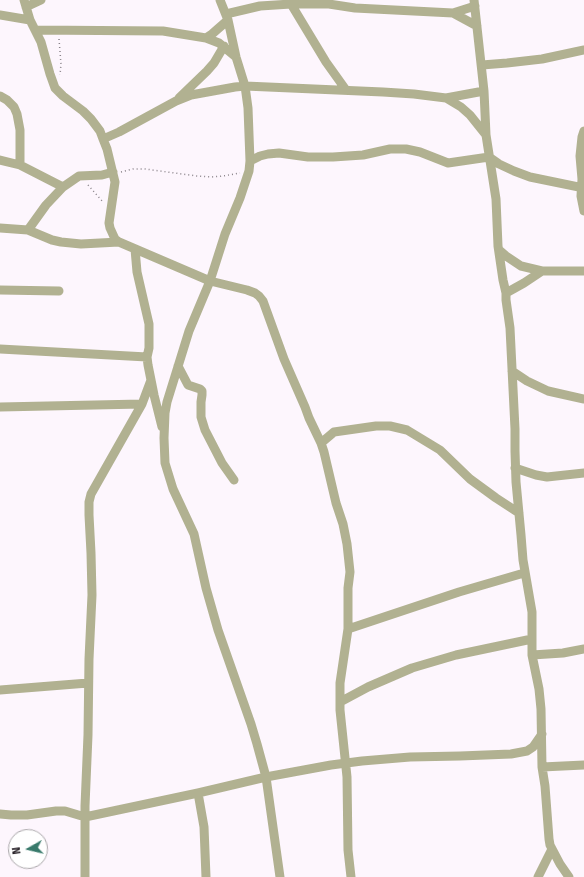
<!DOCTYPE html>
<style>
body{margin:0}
#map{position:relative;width:584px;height:877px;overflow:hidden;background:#fdf6fd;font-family:"Fira Sans",sans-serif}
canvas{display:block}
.north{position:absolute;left:8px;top:829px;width:40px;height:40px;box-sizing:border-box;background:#fff;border:1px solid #a9a6a9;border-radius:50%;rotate:262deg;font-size:11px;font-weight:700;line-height:16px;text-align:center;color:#272127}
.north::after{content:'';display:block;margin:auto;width:14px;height:18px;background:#37796a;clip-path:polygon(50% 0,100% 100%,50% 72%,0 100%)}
</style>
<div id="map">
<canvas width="584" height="877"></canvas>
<div class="north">N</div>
</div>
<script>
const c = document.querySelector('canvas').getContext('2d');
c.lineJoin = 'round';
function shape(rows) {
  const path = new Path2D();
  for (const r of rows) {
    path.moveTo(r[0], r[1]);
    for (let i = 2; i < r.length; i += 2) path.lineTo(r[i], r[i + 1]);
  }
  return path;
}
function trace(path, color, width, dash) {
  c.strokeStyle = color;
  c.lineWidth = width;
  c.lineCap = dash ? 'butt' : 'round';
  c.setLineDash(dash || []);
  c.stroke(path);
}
trace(shape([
 [59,39,61,64,60,75],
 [121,172,133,169,145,169,197,176,211,177,223,176,240,173],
 [88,185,103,202]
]), '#8a848a', 1.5, [1, 3]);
trace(shape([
 [24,0,30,20,41,42,50,74,55,88,63,96,83,111,91,119,100,131,103,139,107,149,115,182,109,223,110,228,115,239,119,242],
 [220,0,228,20,236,57,245,86,248,108,250,161,249,171,240,198,225,234,210,281,189,331,167,402,165,413,164,438,165,463,173,489,194,534,206,588,218,630,251,724,257,744,266,777,280,877],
 [474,0,484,91,486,135,496,199,498,246,503,280,506,293,506,300,510,328,515,429,515,451,516,482,521,535,523,560,532,612,532,655,539,689,541,709,542,767,545,786,549,839,550,845,560,864,569,877],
 [289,1,291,4,326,62,346,90],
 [26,7,41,0],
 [453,13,475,6],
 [226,14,260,6,291,4,329,4,355,8,453,13,477,26],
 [0,15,30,20],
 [35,30,163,31,206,38,219,43,236,57],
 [206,38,212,34,228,20],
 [482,65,507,63,542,59,584,50],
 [0,96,7,100,14,107,17,114,20,130,20,165,63,187],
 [179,98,207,71,214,63,224,46],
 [446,98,461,107,470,115,486,135],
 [584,131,582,137,580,156,582,179,581,196,584,211],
 [103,139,119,132,176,101,191,95,235,87,245,86,383,92,414,94,446,98,484,91],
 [0,160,20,165],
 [250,161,260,156,268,154,279,153,308,157,333,157,363,155,390,149,406,149,420,152,448,163,489,157,499,164,514,171,530,177,584,188],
 [0,228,28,230,46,205,63,187,79,176,102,175,113,172],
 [28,230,52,240,61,242,81,244,119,242,210,281,247,290,255,293,259,296,263,301,284,359,305,407,309,418,321,443,324,452,336,503,343,524,347,544,350,572,348,588,348,629,340,683,340,710,347,777,348,850,351,877],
 [135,249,137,272,149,324,149,348,147,357,148,365,154,395,162,427],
 [499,250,506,256,521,266,542,271,584,271],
 [0,290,59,291],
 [506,293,524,283,542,271],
 [0,349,147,357],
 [178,366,188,385,200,389,202,391,202,395,201,402,201,417,205,430,222,463,234,480],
 [512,371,527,381,548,391,584,399],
 [0,407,142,404],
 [321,443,334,432,376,426,390,426,407,430,440,450,470,479,496,498,519,513],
 [515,468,536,475,547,477,584,473],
 [348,629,459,592,524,573],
 [532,655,563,653,584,649],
 [0,690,88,683],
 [340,702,368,687,412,668,456,655,532,639],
 [542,767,584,765],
 [198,793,204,827,206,877],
 [0,814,11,815,27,815,56,811,65,811,85,817,198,793,266,777,331,765,362,761,410,757,460,756,511,754,527,751,533,747,542,734],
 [85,877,85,806,88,735,89,659,92,595,91,553,89,515,89,502,91,494,142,404,151,380],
 [538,877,552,849]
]), '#b1b191', 9);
</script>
